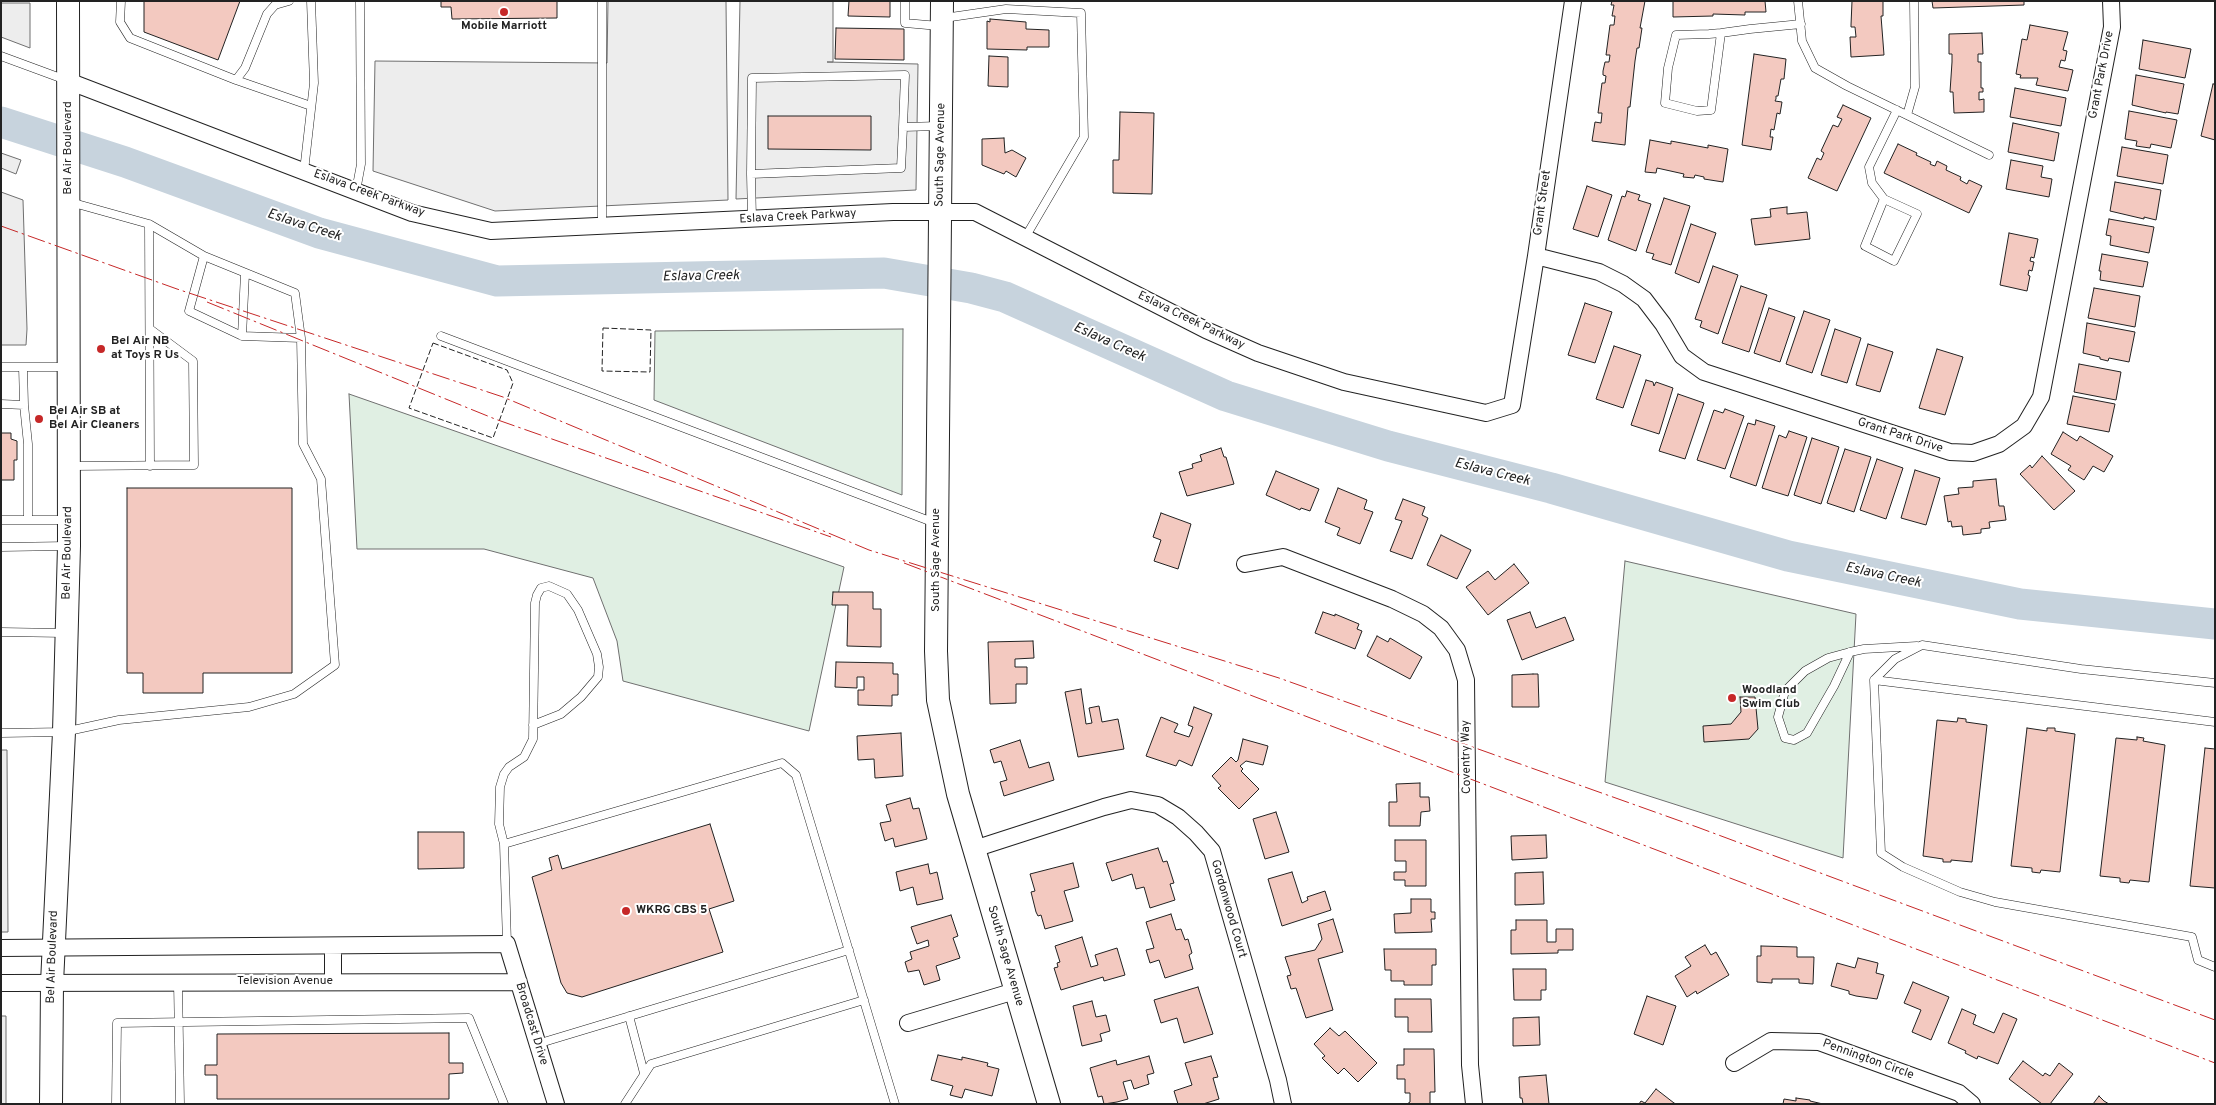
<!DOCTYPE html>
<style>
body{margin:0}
#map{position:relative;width:2216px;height:1105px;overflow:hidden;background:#fff;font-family:Overpass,sans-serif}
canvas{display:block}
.frame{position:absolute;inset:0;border:2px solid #222;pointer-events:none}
</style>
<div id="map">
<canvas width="2216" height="1105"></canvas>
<div class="frame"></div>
</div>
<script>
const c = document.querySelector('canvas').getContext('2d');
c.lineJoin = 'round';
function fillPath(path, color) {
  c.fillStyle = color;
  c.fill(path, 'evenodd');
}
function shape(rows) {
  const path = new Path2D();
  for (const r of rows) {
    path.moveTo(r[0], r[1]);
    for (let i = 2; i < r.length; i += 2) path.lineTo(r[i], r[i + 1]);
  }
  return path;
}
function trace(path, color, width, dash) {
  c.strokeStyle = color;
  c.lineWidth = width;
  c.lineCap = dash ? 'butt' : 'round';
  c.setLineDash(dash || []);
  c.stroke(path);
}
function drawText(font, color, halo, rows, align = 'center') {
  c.font = font + ' Overpass,sans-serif';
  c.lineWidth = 4;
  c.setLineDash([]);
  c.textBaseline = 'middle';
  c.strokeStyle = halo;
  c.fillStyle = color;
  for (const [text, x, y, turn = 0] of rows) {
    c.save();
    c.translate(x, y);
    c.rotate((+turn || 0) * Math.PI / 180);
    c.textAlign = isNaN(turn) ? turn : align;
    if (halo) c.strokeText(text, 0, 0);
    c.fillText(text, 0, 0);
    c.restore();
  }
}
const green = shape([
 [903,329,902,495,654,400,655,331,903,329],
 [349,394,844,567,809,731,623,681,617,641,593,578,484,549,357,549,349,394],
 [1625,561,1856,614,1843,858,1605,782,1625,561]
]);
fillPath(green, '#e0efe3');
trace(green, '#6f6f6f', 1);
const parking = shape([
 [608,1,726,1,728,200,495,211,373,171,375,61,607,63,608,1],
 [740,1,833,1,833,62,827,62,918,64,916,190,736,199,740,1],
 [1,3,30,3,30,48,1,37,1,3],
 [1,153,21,160,16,174,1,168,1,153],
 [1,192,23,200,27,329,26,345,1,345,1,192],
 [1,750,7,750,8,932,1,932,1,750],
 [1,1016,6,1016,6,1104,1,1104,1,1016]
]);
fillPath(parking, '#ededed');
trace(parking, '#6f6f6f', 1);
trace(shape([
 [1,122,125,162,319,233,497,281,884,273,971,288,1005,297,1226,396,1388,446,1551,488,1788,556,2020,604,2215,624]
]), '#c7d3dd', 31);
const building = shape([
 [144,1,240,1,218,60,144,32,144,1],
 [441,1,557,1,557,18,452,19,451,7,441,7,441,1],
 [849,1,890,1,890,17,848,16,849,1],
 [1612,1,1645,1,1640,28,1642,28,1639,48,1637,48,1635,61,1630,107,1628,107,1625,145,1592,141,1595,122,1601,123,1602,113,1598,113,1602,83,1605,83,1606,76,1603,75,1603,71,1605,62,1609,62,1610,55,1606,55,1610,25,1614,25,1615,16,1612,16,1614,5,1611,5,1612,1],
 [1673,1,1765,1,1766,12,1745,12,1745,15,1713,14,1713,16,1673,17,1673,1],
 [1852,1,1883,1,1883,16,1881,16,1884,55,1851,57,1850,37,1856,37,1855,27,1851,27,1851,25,1852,1],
 [1932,1,2024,1,2024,5,1933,8,1932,1],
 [990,19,1026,22,1026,29,1049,30,1049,47,1027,47,1027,50,987,49,987,21,990,22,990,19],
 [2030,25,2068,32,2063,50,2067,51,2065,61,2061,60,2059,67,2073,70,2068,91,2036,85,2038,78,2020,78,2021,75,2016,74,2022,39,2027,40,2030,25],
 [836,28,904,29,904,60,835,59,836,28],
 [1982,33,1983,54,1978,54,1978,62,1981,62,1981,88,1983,88,1983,92,1979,92,1979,100,1984,99,1984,112,1954,113,1953,92,1950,92,1952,62,1952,54,1949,54,1949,34,1982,33],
 [2143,40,2191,49,2185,78,2139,69,2143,40],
 [1754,54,1786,59,1784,79,1781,79,1778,96,1776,96,1776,99,1775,101,1782,102,1780,114,1777,113,1774,130,1771,129,1770,137,1773,137,1771,150,1742,145,1754,54],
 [989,56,1008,57,1008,87,988,86,989,56],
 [2136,75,2184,84,2178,114,2166,112,2166,113,2132,105,2136,75],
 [2213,84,2215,84,2215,140,2201,136,2213,84],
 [2015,88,2066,98,2061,126,2010,117,2015,88],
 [1843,105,1871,118,1837,191,1808,178,1817,158,1821,160,1824,153,1821,151,1833,125,1838,127,1842,119,1837,117,1843,105],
 [2129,111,2177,120,2171,148,2151,144,2150,148,2136,146,2137,141,2125,139,2129,111],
 [1120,112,1154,113,1152,194,1113,193,1113,160,1119,160,1120,112],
 [768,116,871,116,871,150,768,149,768,116],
 [2013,123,2059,133,2054,161,2008,152,2013,123],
 [1004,138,1005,153,1012,150,1026,158,1016,177,1006,171,1004,174,982,165,982,139,1004,138],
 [1650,140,1671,144,1671,141,1708,148,1708,145,1728,149,1723,182,1704,179,1704,177,1695,175,1694,178,1683,177,1684,174,1657,168,1656,173,1645,172,1650,140],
 [1898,144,1917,153,1916,155,1931,162,1930,164,1932,165,1935,166,1937,161,1947,166,1946,170,1961,177,1960,180,1967,184,1969,180,1982,186,1969,213,1884,173,1898,144],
 [2122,147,2168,155,2163,184,2117,176,2122,147],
 [2011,160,2043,166,2041,177,2052,179,2049,197,2006,189,2011,160],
 [2115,182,2161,190,2156,220,2144,217,2144,219,2110,211,2115,182],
 [1587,186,1612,195,1598,237,1573,229,1587,186],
 [1627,191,1640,195,1638,200,1651,204,1636,251,1608,240,1622,196,1625,197,1627,191],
 [1664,198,1690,206,1671,265,1652,259,1654,254,1646,252,1664,198],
 [1787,207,1787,214,1807,212,1810,239,1755,245,1751,219,1771,217,1770,209,1787,207],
 [2109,219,2154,227,2149,253,2110,245,2111,236,2106,235,2109,219],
 [1691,224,1716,233,1699,283,1675,273,1691,224],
 [2009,233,2038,239,2034,258,2031,257,2030,261,2034,262,2032,271,2029,270,2028,275,2030,276,2027,291,2000,285,2009,233],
 [2102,254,2148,262,2143,287,2100,280,2101,271,2099,271,2102,254],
 [1713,266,1738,275,1718,334,1700,327,1702,321,1695,319,1713,266],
 [1741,286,1767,295,1749,352,1722,343,1741,286],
 [2094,288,2140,296,2135,327,2088,318,2094,288],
 [1585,303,1612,312,1595,363,1568,355,1585,303],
 [1769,308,1795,317,1780,362,1754,353,1769,308],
 [1804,311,1830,320,1812,373,1786,364,1804,311],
 [2087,323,2135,332,2129,362,2109,358,2108,361,2100,359,2100,357,2083,353,2087,323],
 [1835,329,1861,338,1847,383,1821,375,1835,329],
 [1868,344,1893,352,1880,392,1856,385,1868,344],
 [1614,346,1641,355,1623,408,1596,399,1614,346],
 [1937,349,1963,357,1945,415,1919,408,1937,349],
 [2079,364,2121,372,2116,400,2074,392,2079,364],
 [1646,380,1653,382,1654,386,1656,382,1673,388,1659,434,1631,425,1646,380],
 [1678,394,1704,403,1685,459,1659,451,1678,394],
 [2073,396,2115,404,2109,432,2067,424,2073,396],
 [1725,409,1744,416,1725,469,1697,460,1714,410,1723,413,1725,409],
 [1756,420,1775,426,1756,486,1730,477,1748,423,1755,425,1756,420],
 [1789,431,1807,437,1788,496,1762,488,1779,435,1786,438,1789,431],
 [2063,432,2077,441,2080,436,2113,456,2104,472,2093,466,2084,480,2068,470,2071,466,2051,454,2063,432],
 [1,433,11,433,11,439,17,441,17,460,14,460,14,480,1,480,1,433],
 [1812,438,1839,447,1821,504,1794,495,1812,438],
 [1221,448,1224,457,1226,457,1234,484,1187,496,1179,472,1193,468,1192,464,1202,461,1200,455,1221,448],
 [1845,449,1871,457,1854,512,1827,503,1845,449],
 [2042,456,2075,491,2054,510,2020,474,2030,465,2032,468,2042,456],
 [1877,459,1903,468,1886,519,1860,510,1877,459],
 [1915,470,1940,478,1926,525,1901,518,1915,470],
 [1276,471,1319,489,1310,511,1301,508,1300,510,1266,495,1276,471],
 [1996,479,1999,506,2004,506,2006,520,1989,522,1990,528,1981,529,1981,533,1963,535,1962,526,1952,527,1951,521,1948,522,1944,496,1959,494,1958,488,1973,487,1973,481,1996,479],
 [127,488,292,488,292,673,203,673,203,693,143,693,143,673,127,673,127,488],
 [1338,488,1367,500,1364,509,1373,512,1360,544,1337,535,1340,528,1325,522,1338,488],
 [1403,499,1425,507,1422,515,1428,518,1412,559,1390,551,1402,521,1395,519,1403,499],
 [1161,513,1191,524,1178,569,1154,561,1161,540,1153,537,1161,513],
 [1441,535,1471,550,1457,579,1427,565,1441,535],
 [1514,564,1529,583,1488,615,1466,587,1488,571,1495,580,1514,564],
 [833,592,873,592,873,609,881,609,881,647,847,646,848,605,832,605,833,592],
 [1323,612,1335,616,1335,614,1359,624,1357,629,1362,631,1355,649,1315,633,1323,612],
 [1530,612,1536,628,1565,617,1574,640,1522,660,1507,620,1530,612],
 [1377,636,1388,642,1390,638,1422,657,1410,679,1367,656,1377,636],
 [1033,641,1034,658,1015,659,1015,667,1027,667,1027,684,1016,684,1016,703,990,704,988,642,1033,641],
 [836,662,893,663,893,674,898,674,898,695,892,695,892,706,858,705,858,690,864,690,864,677,857,677,857,688,835,687,836,662],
 [1533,674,1538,674,1539,707,1512,707,1512,675,1533,674],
 [1081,689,1086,724,1092,723,1089,708,1099,706,1102,722,1118,719,1124,749,1078,757,1065,692,1081,689],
 [1740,697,1755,697,1758,729,1749,739,1704,742,1703,726,1731,724,1741,712,1740,697],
 [1194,707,1212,714,1192,766,1179,760,1176,766,1146,756,1161,717,1178,724,1174,732,1189,737,1193,727,1188,725,1194,707],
 [1958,718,1966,719,1966,722,1987,725,1972,862,1951,860,1951,862,1943,862,1943,859,1923,856,1937,720,1957,722,1958,718],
 [2027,728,2047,731,2047,728,2055,728,2055,731,2075,734,2060,872,2041,870,2040,873,2032,872,2032,868,2011,866,2027,728],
 [901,733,903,776,875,778,874,759,858,760,857,736,901,733],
 [2137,737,2144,738,2143,741,2165,745,2149,882,2130,880,2129,883,2120,882,2120,878,2100,876,2116,738,2137,740,2137,737],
 [1243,739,1268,746,1263,765,1246,761,1240,766,1243,769,1241,771,1259,789,1239,809,1218,788,1221,786,1212,776,1231,757,1236,762,1238,760,1243,739],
 [1020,740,1029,768,1049,762,1054,780,1004,796,1000,782,1007,780,1001,761,994,763,990,750,1020,740],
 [2205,748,2215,749,2215,888,2190,886,2205,748],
 [1420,783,1420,797,1429,797,1430,811,1421,812,1420,826,1389,826,1389,802,1397,802,1396,784,1420,783],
 [910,798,913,809,919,808,927,839,895,847,893,838,885,841,880,823,891,821,886,805,910,798],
 [1276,812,1289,852,1265,859,1253,819,1276,812],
 [710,824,734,901,709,909,723,952,582,997,567,993,561,983,532,877,552,870,549,858,558,855,562,869,710,824],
 [418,832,464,832,464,868,418,869,418,832],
 [1546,835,1547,858,1512,860,1511,836,1546,835],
 [1395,840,1426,840,1426,886,1405,886,1405,880,1394,880,1394,872,1406,872,1406,861,1395,861,1395,840],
 [1158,848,1163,862,1167,861,1174,883,1170,884,1175,900,1150,908,1144,887,1136,889,1132,874,1112,881,1106,863,1158,848],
 [1073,863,1079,887,1064,891,1073,921,1045,929,1041,915,1038,916,1036,912,1031,892,1035,891,1030,874,1073,863],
 [928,864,930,874,937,872,943,899,917,905,913,887,900,891,896,872,928,864],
 [1292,872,1302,903,1308,900,1307,897,1325,891,1331,910,1282,926,1268,879,1292,872],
 [1543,872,1544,904,1515,905,1515,873,1543,872],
 [1411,899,1431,899,1431,912,1435,912,1435,919,1431,919,1432,932,1395,933,1394,914,1411,913,1411,899],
 [1171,914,1176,930,1181,929,1185,940,1188,939,1192,953,1189,955,1193,969,1165,978,1159,960,1150,963,1146,950,1154,948,1146,922,1171,914],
 [951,915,958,936,953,938,960,958,936,966,940,980,924,985,919,970,908,972,905,962,912,959,910,952,929,946,928,940,917,944,911,927,951,915],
 [1333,919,1343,952,1318,959,1333,1010,1306,1018,1296,988,1291,989,1287,976,1291,975,1285,957,1315,950,1322,939,1318,924,1333,919],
 [1516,920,1547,920,1547,942,1556,942,1556,929,1573,929,1573,950,1558,950,1558,953,1511,954,1511,930,1516,930,1516,920],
 [1082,937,1091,967,1098,965,1095,955,1117,948,1125,975,1104,981,1103,977,1061,990,1054,968,1058,967,1057,963,1060,962,1055,946,1082,937],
 [1705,945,1711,955,1716,952,1729,975,1697,994,1696,991,1687,997,1675,976,1691,966,1685,957,1705,945],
 [1761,946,1797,947,1797,957,1814,957,1813,984,1799,983,1799,979,1772,979,1772,983,1757,982,1757,956,1761,956,1761,946],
 [1384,949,1436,949,1436,965,1432,965,1432,985,1404,985,1404,981,1391,981,1391,970,1385,970,1384,949],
 [1858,958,1878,963,1876,973,1884,975,1877,999,1856,996,1849,994,1849,991,1831,986,1837,963,1855,968,1858,958],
 [1513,969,1546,969,1546,990,1541,990,1541,1000,1514,1000,1513,969],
 [1913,982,1949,997,1931,1040,1912,1032,1921,1010,1904,1003,1913,982],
 [1198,987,1213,1034,1184,1043,1177,1018,1161,1023,1154,1000,1198,987],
 [1647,996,1676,1006,1663,1045,1634,1034,1647,996],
 [1395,999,1431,999,1432,1032,1408,1032,1408,1017,1395,1017,1395,999],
 [1092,1001,1096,1017,1106,1015,1110,1031,1100,1034,1102,1041,1082,1046,1073,1006,1092,1001],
 [1962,1009,1976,1015,1973,1024,1994,1033,2003,1013,2017,1019,1998,1064,1978,1056,1977,1059,1965,1053,1966,1051,1948,1043,1962,1009],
 [1539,1017,1540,1045,1513,1046,1513,1018,1539,1017],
 [1330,1028,1339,1036,1345,1031,1377,1063,1358,1082,1344,1068,1338,1074,1322,1058,1325,1056,1314,1044,1330,1028],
 [449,1033,449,1063,463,1063,463,1073,449,1074,449,1099,217,1099,217,1075,205,1075,205,1065,217,1065,217,1034,449,1033],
 [1404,1049,1434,1049,1435,1092,1430,1092,1430,1104,1407,1104,1410,1102,1410,1093,1405,1093,1405,1079,1397,1079,1397,1065,1404,1065,1404,1049],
 [938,1055,962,1060,962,1057,988,1063,987,1066,999,1069,992,1096,965,1089,962,1098,950,1095,953,1086,931,1080,938,1055],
 [1149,1056,1154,1073,1147,1075,1149,1084,1134,1089,1131,1080,1123,1082,1128,1099,1117,1102,1104,1104,1102,1096,1098,1097,1090,1068,1116,1060,1117,1065,1149,1056],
 [1211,1056,1218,1077,1213,1078,1219,1099,1203,1104,1178,1104,1174,1091,1192,1085,1185,1063,1211,1056],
 [2023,1061,2043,1076,2045,1073,2050,1076,2059,1063,2073,1074,2050,1104,2042,1104,2009,1079,2023,1061],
 [1546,1075,1549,1104,1523,1104,1522,1098,1520,1098,1519,1077,1546,1075],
 [1656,1089,1674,1103,1676,1104,1639,1104,1641,1101,1645,1103,1656,1089],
 [2099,1096,2104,1101,2109,1104,2093,1104,2099,1096],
 [1796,1098,1810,1100,1810,1101,1823,1104,1783,1104,1784,1099,1796,1101,1796,1098]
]);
fillPath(building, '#f3c9c0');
trace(building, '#222', 1);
const lane = shape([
 [121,1,120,22,130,38,236,80,245,68,267,14,275,5,289,1],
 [602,1,602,226],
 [905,1,905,23,939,26],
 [1798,1,1802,41,1815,68,1847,86,1989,155],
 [944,18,1006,9,1081,13,1084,137,1026,236],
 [1721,33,1711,110,1697,111,1665,103,1668,68,1676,35,1709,34,1721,33,1750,29,1801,24],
 [1,56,66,80],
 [236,80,311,106],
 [1907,115,1915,87,1914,1],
 [903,127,901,168,751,174,752,78,905,75,903,127,939,126],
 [304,171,314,83,311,1],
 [751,174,752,219],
 [356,191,361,164,360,1],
 [1884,199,1917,214,1894,261,1865,246,1884,199,1872,183,1869,167,1897,110],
 [149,224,150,466],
 [204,256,189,311,242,336,301,338],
 [242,336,245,273],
 [441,336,935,523],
 [1,367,68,367],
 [1,404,24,405,23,367],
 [24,405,28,444,28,518],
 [72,466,194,465,193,361,150,329],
 [1,520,67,520],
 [1,547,67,546],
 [1,632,64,633],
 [1850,652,1834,686,1807,733,1794,740,1785,738,1778,717,1785,691,1805,671,1828,658,1850,652,1864,649,1917,646],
 [1874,680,2215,722],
 [2215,683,2081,669,1922,645,1895,659,1874,680,1881,853,1903,867,1960,892,1995,902,2192,937,2198,960,2215,967],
 [1,733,64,732,119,720,249,707,294,694,335,665,321,479,303,444,301,338,295,293,204,256,149,224,70,202],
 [504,844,499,824,500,787,504,774,509,767,524,757,533,739,535,603,537,595,541,588,549,586,567,594,578,610,597,654,599,667,598,677,581,697,561,714,533,725],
 [507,944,504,844,782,763,796,775,895,1104],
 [178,982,180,1104],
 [629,1016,644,1073],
 [537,1044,849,950],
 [116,1104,117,1023,469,1018,504,1104],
 [625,1104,651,1064,864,1000]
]);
const street = shape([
 [68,81,412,213,491,231,893,212,975,212,1206,330,1258,353,1344,382,1486,413,1512,405,1536,256,1573,1],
 [1536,256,1599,272,1623,284,1644,299,1663,324,1682,356,1704,372,1950,452,1973,453,1999,444,2024,426,2041,397,2112,27,2111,1],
 [1245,564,1283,557,1392,599,1423,614,1441,628,1457,650,1466,680,1470,1065,1474,1104],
 [974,849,1104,807,1131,800,1158,805,1178,817,1196,833,1212,851,1278,1080,1283,1104],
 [333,946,333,982],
 [1,948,507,944,556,1104],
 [1,983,519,982],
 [908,1023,1015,991],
 [1734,1063,1771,1041,1819,1042,1959,1093,1972,1104]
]);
const secondary = shape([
 [942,1,936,651,938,700,958,794,1049,1104],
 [51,1104,52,983,64,732,69,546,68,1]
]);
trace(lane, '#222', 9);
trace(street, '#222', 18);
trace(secondary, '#222', 24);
trace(lane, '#fff', 8);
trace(street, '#fff', 16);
trace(secondary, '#fff', 22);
trace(shape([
 [603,328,651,330,650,372,602,371,603,328],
 [433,343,507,370,513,383,493,438,409,408,433,343]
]), '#222', 1, [6, 2.5]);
trace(shape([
 [1,226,177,289,503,397,869,550,1279,678,1697,827,2215,1020],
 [207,302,495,419,831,537],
 [904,563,2215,1063]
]), '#c62828', 1, [18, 4, 2.5, 4]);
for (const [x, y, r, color] of [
 [504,12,5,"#c62828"],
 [101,349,5,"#c62828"],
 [39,419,5,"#c62828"],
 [1732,698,5,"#c62828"],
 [626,911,5,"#c62828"]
]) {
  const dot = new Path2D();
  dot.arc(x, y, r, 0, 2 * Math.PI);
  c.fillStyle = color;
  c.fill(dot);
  trace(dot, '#fff', 2);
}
drawText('bold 12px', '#222', '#fff', [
 ["Mobile Marriott",504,27,"center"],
 ["Bel Air NB",111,342],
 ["at Toys R Us",111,356],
 ["Bel Air SB at",49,412],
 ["Bel Air Cleaners",49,426],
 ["Woodland",1742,691],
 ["Swim Club",1742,705],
 ["WKRG CBS 5",636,911]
], 'left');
drawText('12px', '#222', '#fff', [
 ["Grant Park Drive",2102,75,-79],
 ["Bel Air Boulevard",69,148,-90],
 ["South Sage Avenue",941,155,-89],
 ["Eslava Creek Parkway",369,194,20],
 ["Grant Street",1543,203,-82],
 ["Eslava Creek Parkway",798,217,-3],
 ["Eslava Creek Parkway",1191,321,26],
 ["Grant Park Drive",1900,436,18],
 ["Bel Air Boulevard",68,553,-89],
 ["South Sage Avenue",937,560,-90],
 ["Coventry Way",1467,757,-91],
 ["Gordonwood Court",1228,909,74],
 ["South Sage Avenue",1005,956,74],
 ["Bel Air Boulevard",53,957,-88],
 ["Television Avenue",285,982],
 ["Broadcast Drive",531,1024,73],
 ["Pennington Circle",1868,1060,20]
]);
drawText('italic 14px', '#222', '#fff', [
 ["Eslava Creek",304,226,18],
 ["Eslava Creek",701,277,-1],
 ["Eslava Creek",1109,343,24],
 ["Eslava Creek",1492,473,14],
 ["Eslava Creek",1883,576,12]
]);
</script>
